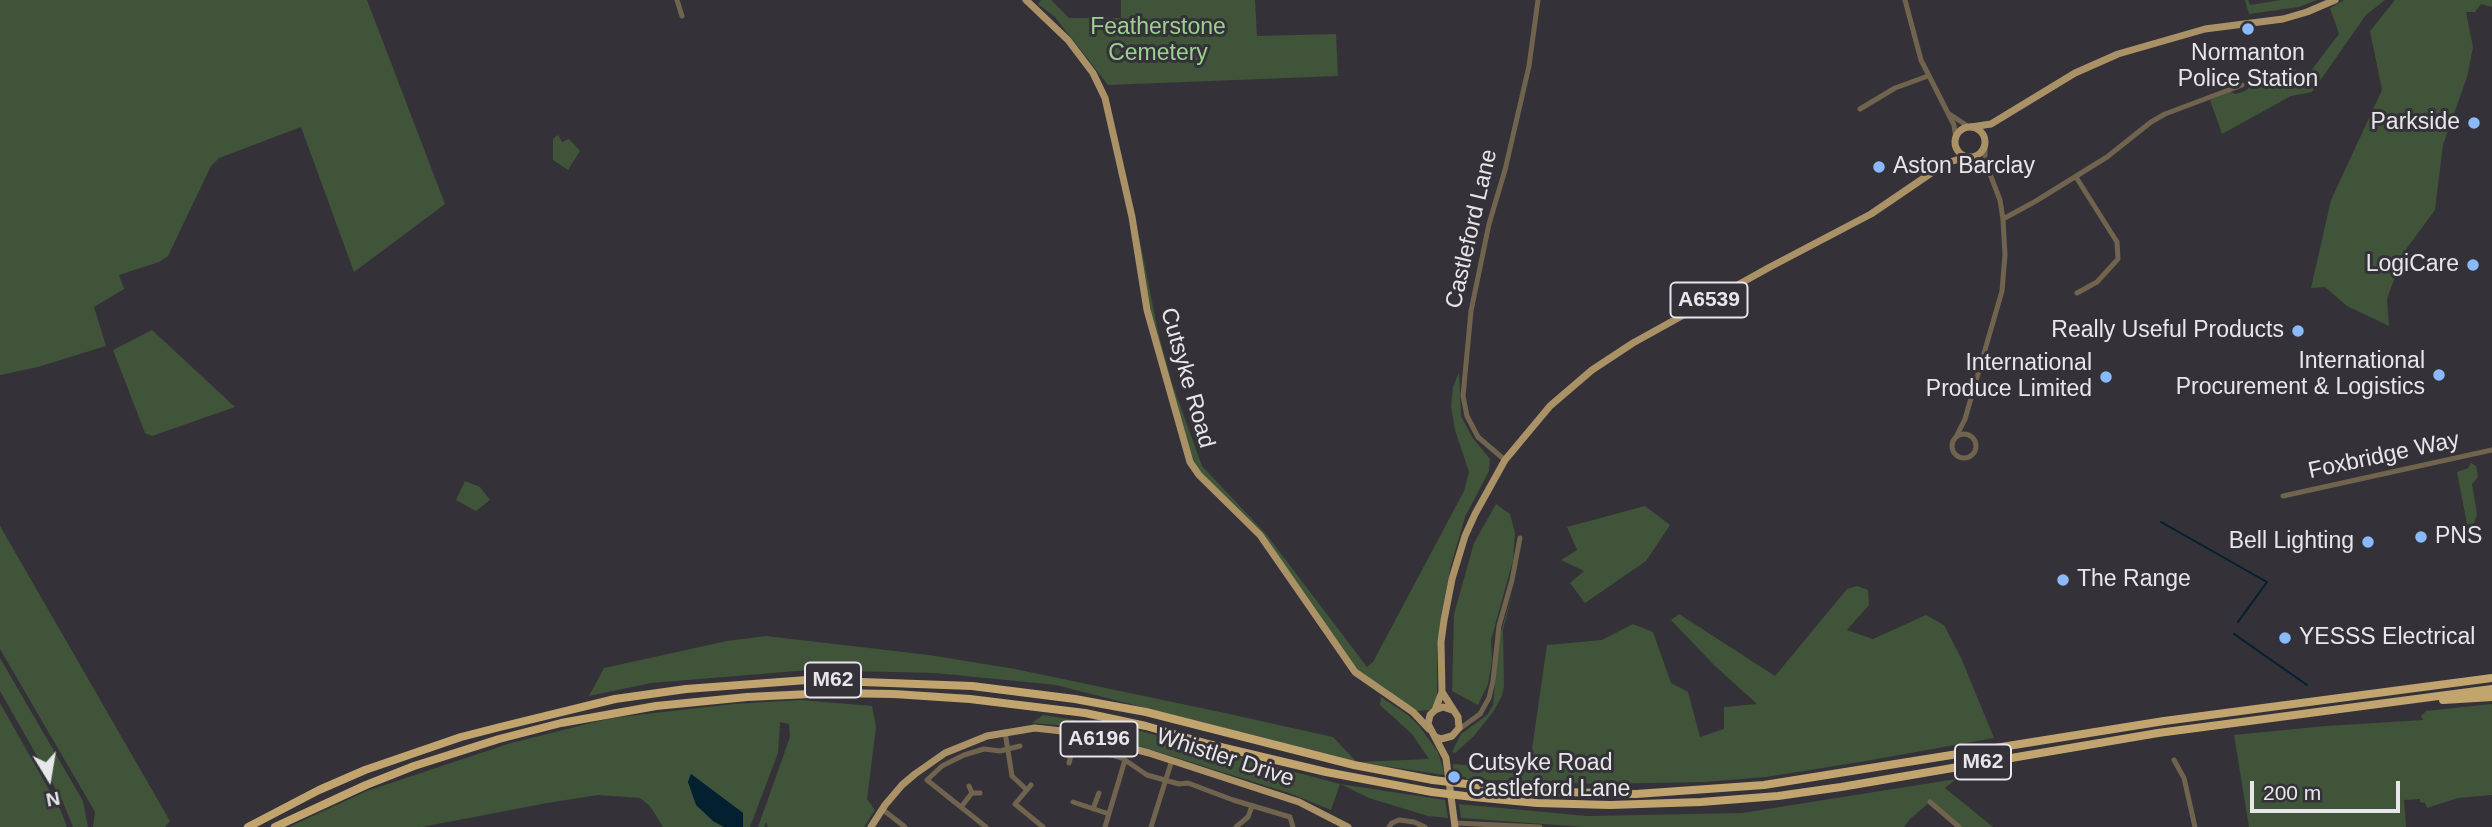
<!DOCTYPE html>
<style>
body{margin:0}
#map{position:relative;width:2492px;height:827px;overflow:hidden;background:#343238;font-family:Helvetica,sans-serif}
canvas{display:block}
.north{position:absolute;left:14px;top:743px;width:70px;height:70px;-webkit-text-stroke:5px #343238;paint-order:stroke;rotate:169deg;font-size:19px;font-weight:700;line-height:28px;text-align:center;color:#e7e6ea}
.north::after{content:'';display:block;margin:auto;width:24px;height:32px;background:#e7e6ea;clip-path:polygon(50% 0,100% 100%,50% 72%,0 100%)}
.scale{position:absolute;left:2250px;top:781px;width:150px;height:32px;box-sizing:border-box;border:4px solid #e7e6ea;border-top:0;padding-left:9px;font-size:21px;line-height:24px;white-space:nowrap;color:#e7e6ea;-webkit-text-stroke:5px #343238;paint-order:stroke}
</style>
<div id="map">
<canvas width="2492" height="827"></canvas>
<div class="north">N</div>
<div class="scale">200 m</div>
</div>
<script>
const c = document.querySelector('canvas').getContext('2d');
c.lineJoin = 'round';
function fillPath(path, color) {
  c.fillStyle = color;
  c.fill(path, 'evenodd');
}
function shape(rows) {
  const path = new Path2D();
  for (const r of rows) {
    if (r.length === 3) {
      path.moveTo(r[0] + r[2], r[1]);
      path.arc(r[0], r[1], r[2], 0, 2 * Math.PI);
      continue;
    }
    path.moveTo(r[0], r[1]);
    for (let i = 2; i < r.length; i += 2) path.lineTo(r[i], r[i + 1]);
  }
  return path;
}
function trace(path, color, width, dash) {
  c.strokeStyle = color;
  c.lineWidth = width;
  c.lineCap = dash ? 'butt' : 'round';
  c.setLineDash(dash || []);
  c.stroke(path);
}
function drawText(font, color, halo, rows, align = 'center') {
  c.font = font + ' Helvetica,sans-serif';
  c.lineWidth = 6;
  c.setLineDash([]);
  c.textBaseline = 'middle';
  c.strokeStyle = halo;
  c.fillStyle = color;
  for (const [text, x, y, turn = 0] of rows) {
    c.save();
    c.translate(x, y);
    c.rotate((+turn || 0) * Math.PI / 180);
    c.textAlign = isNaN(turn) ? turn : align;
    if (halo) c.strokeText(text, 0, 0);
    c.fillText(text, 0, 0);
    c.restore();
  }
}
fillPath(shape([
 [0,0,367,0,445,204,354,272,301,127,219,158,211,166,168,256,159,262,119,275,124,289,94,307,106,346,38,367,0,375],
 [1041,0,1051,0,1069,18,1121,18,1121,0,1255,0,1257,36,1336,34,1338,76,1108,85,1055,17,1038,4],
 [2245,0,2248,0,2250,5,2281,0,2317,0,2299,7,2249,14],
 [2344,0,2385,0,2366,15,2312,92,2291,96,2222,134,2210,100,2230,91,2235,94,2243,92,2248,89,2249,84,2290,69,2310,72,2339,34,2330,8],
 [2395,0,2492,0,2492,7,2481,4,2475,12,2466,12,2473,47,2467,77,2443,145,2435,210,2404,252,2387,299,2389,326,2347,306,2325,287,2311,288,2331,200,2382,90,2370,31],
 [558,135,562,142,569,139,580,151,568,170,553,160,553,139],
 [1138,231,1158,332,1172,383,1202,466,1266,534,1367,667,1373,662,1464,491,1469,472,1455,430,1451,406,1453,387,1459,372,1461,416,1472,437,1490,459,1489,471,1465,517,1451,565,1441,616,1437,654,1437,699,1430,710,1417,711,1356,670,1257,529,1198,471,1192,462,1148,308],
 [152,330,235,407,152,436,145,433,113,350],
 [2471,463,2476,466,2478,477,2472,484,2477,514,2474,524,2471,526,2467,524,2457,472,2468,468],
 [465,481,480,487,490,500,476,511,456,500],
 [1496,504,1510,514,1515,533,1513,560,1491,640,1492,660,1488,684,1478,705,1452,691,1454,614,1474,543],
 [1645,506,1670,525,1646,561,1585,603,1570,583,1584,571,1561,560,1577,550,1567,527],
 [0,526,170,821,165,827,93,827,95,812,0,649],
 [1857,586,1868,590,1869,605,1847,630,1873,639,1926,615,1944,625,1962,660,1994,738,1866,761,1766,777,1704,782,1597,784,1466,779,1466,777,1453,776,1453,764,1529,770,1547,645,1602,640,1633,624,1653,632,1671,683,1688,692,1700,737,1724,729,1724,707,1757,704,1714,665,1671,620,1679,614,1775,676,1847,589],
 [1513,590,1503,630,1504,686,1502,696,1493,712,1474,736,1455,753,1452,752,1461,734,1487,715,1493,705,1499,639],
 [766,636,929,655,1015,669,1225,713,1333,737,1357,762,1429,759,1412,734,1380,705,1381,697,1408,715,1420,727,1438,752,1445,775,1357,762,1056,685,935,673,809,670,651,683,589,696,604,668,727,641],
 [0,658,83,801,88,827,73,827,62,800,0,691],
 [801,700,872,706,876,727,867,799,875,810,864,827,768,827,766,822,764,827,758,827,790,737,789,724,780,722,778,753,750,827,743,827,743,813,691,774,688,782,713,821,724,827,663,827,650,806,640,798,598,795,547,803,422,827,289,827,367,791,511,743,611,718,733,704],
 [0,703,61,811,67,827,0,827],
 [2492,704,2492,795,2458,798,2427,808,2425,803,2420,802,2420,799,2404,800,2406,827,2249,827,2234,735,2326,726,2423,720,2421,716,2426,711],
 [1043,715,1133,729,1340,784,1445,800,1448,818,1428,816,1369,798,1340,784,1331,810,1289,793,1101,734,1058,725,1032,723],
 [1956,779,1945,788,1993,827,1958,827,1930,802,1910,819,1904,827,1584,827,1461,818,1459,804,1587,816,1742,813]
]), '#3f5439');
fillPath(shape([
 [691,774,743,813,743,827,724,827,713,821,696,805,688,782]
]), '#022030');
trace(shape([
 [2161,522,2267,582,2238,622],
 [2234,634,2307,685]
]), '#022030', 2);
trace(shape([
 [677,0,682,16],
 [1905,0,1921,60,1954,125,1956,139],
 [1860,109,1895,88,1928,76],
 [1951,115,1969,127],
 [1972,157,1985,166],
 [2076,177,2117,242,2118,259,2097,282,2077,293],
 [2003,219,2036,201,2107,157,2151,122,2165,114,2242,85],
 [1964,446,12],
 [1956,437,1965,419,2002,291,2005,255,2003,219,2000,200,1985,161,1985,147],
 [1505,460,1478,437,1467,416,1463,396,1471,311,1489,224,1505,170,1529,66,1538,0],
 [2283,496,2492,450],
 [1458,730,1480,714,1489,698,1493,681,1499,626,1512,580,1520,538],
 [1005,732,1012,776,1027,790],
 [1067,742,1122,758,1147,775,1179,784,1188,783,1233,800,1290,817,1293,827],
 [2174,760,2184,778,2195,827],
 [1069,763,1074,744],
 [1031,785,1015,804,1043,827],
 [969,786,972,793,980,793],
 [1073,802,1109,814],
 [1930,802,1959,827],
 [961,807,972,793],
 [882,809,905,827],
 [1093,809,1099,793],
 [1454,823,1540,827],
 [986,827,927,780,942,766,964,755,984,749,1000,751,1020,746],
 [1105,827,1125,760],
 [1151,827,1172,760],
 [1236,827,1248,817,1252,806],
 [1389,827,1392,823,1399,820,1414,822,1425,827]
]), '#70644f', 5);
trace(shape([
 [1026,0,1068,40,1093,73,1105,98,1132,217,1147,310,1190,462,1199,475,1260,535,1355,672,1413,712,1429,729],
 [1970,142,15],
 [1971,127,1991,124,2075,73,2118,54,2205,29,2283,19,2307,12,2335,0],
 [1435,710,1442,692,1441,642,1444,620,1452,579,1465,536,1475,514,1505,460,1550,406,1592,370,1633,343,1770,267,1871,214,1946,163,1967,157],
 [1452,710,1443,707,1435,710,1430,715,1428,724,1446,758,1455,827],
 [1436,737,1441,739,1452,736,1459,728,1458,717,1442,692],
 [871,827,885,805,902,785,915,774,945,753,987,736,1035,728,1071,732,1149,753,1299,802,1348,827]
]), '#ab9266', 7);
trace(shape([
 [2443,700,2492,697],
 [1475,785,1529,791,1636,794,1764,785,2164,721,2492,678],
 [1473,797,1537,803,1610,805,1701,802,1778,796,1841,787,2158,733,2492,689],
 [248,827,319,790,365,770,461,737,500,727,615,699,686,689,807,680,972,686,1075,699,1146,712,1354,765,1433,780],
 [275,827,366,785,414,766,499,739,561,723,656,706,747,697,831,693,894,694,970,699,1085,713,1146,726,1208,744,1326,772,1432,792]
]), '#c2a46f', 8);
trace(shape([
 [1433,780,1475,785],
 [1432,792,1473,797]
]), '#c2a46f', 8);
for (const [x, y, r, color] of [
 [2248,29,7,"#8bbafc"],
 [2474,123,7,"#8bbafc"],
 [1879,167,7,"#8bbafc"],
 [2473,265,7,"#8bbafc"],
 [2298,331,7,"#8bbafc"],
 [2439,375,7,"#8bbafc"],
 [2106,377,7,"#8bbafc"],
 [2421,537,7,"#8bbafc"],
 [2368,542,7,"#8bbafc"],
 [2063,580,7,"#8bbafc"],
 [2285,638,7,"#8bbafc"],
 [1454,777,7,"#8bbafc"]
]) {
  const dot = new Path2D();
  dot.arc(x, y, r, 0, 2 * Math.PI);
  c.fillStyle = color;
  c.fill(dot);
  trace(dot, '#343238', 2.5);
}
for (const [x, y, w] of [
 [1709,300,77],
 [833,680,56],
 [1099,739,77],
 [1983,762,56]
]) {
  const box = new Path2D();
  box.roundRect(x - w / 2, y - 17.5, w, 35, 5);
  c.fillStyle = '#343238';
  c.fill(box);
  trace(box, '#e7e6ea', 2);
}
drawText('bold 21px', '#e7e6ea', null, [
 ["A6539",1709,300],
 ["M62",833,680],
 ["A6196",1099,739],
 ["M62",1983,762]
]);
drawText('23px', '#9bd18e', '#343238', [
 ["Featherstone",1158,28],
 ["Cemetery",1158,54]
]);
drawText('23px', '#e7e6ea', '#343238', [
 ["Normanton",2248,54,"center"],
 ["Police Station",2248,80,"center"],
 ["Parkside",2460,123],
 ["Aston Barclay",1893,167,"left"],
 ["LogiCare",2459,265],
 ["Really Useful Products",2284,331],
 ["International",2425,362],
 ["Procurement & Logistics",2425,388],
 ["International",2092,364],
 ["Produce Limited",2092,390],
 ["PNS",2435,537,"left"],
 ["Bell Lighting",2354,542],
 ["The Range",2077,580,"left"],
 ["YESSS Electrical",2299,638,"left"],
 ["Cutsyke Road",1468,764,"left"],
 ["Castleford Lane",1468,790,"left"]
], 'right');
drawText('23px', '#e7e6ea', '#343238', [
 ["Castleford Lane",1472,229,-77],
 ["Cutsyke Road",1187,378,74],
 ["Foxbridge Way",2384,456,-12],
 ["Whistler Drive",1225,758,18]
]);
</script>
